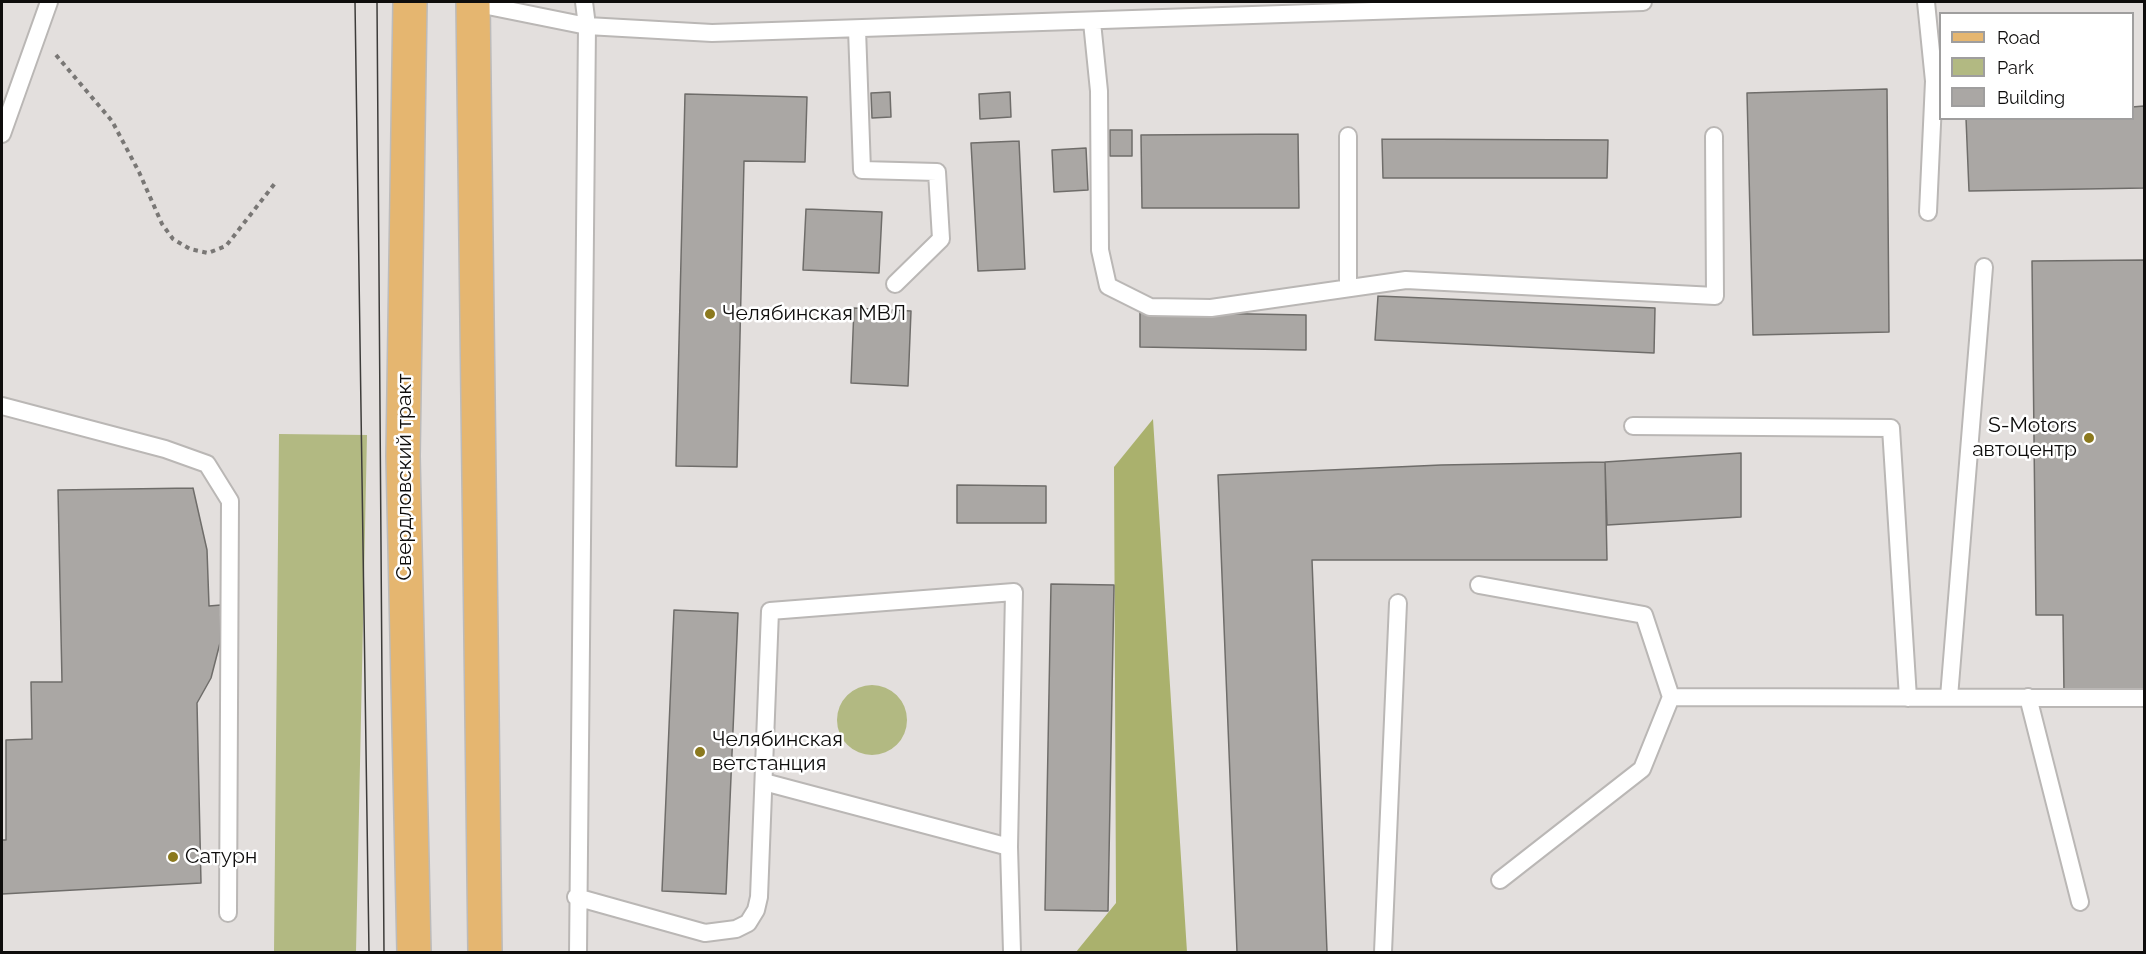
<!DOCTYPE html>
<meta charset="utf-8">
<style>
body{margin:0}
#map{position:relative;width:2146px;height:954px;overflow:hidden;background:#e3dfdd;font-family:Raleway,sans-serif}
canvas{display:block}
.frame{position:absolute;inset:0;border:3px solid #0e0d0c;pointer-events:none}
.legend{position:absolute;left:1939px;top:12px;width:195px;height:108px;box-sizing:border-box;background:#fff;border:2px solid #9f9e9e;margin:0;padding:8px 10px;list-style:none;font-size:18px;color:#0e0d0c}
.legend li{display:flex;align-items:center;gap:12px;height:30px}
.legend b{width:30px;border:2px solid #9f9e9e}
</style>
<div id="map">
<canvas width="2146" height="954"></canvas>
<div class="frame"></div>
<ul class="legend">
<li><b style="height:8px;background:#e5b670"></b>Road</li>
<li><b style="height:16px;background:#b2b982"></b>Park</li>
<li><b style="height:16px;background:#aaa7a4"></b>Building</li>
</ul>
</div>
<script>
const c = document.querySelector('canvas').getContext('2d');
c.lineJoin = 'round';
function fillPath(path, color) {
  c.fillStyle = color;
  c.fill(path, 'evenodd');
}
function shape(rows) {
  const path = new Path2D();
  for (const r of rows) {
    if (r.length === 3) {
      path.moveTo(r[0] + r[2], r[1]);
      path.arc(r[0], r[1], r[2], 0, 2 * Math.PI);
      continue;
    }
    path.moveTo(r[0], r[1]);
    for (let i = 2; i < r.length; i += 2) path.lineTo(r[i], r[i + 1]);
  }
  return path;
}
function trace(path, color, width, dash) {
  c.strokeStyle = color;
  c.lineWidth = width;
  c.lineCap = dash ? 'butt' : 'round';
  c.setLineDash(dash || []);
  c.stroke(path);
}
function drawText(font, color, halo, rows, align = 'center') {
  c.font = font + ' Raleway,sans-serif';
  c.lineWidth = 5;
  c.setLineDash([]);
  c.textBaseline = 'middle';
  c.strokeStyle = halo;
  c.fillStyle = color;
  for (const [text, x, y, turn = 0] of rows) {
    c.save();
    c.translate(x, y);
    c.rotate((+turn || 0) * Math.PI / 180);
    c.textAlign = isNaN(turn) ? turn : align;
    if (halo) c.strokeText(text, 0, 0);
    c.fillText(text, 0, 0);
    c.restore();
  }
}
fillPath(shape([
 [279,434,367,435,356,952,274,952],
 [872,720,35]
]), '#b2b982');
fillPath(shape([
 [1153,419,1187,952,1076,952,1116,903,1114,467]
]), '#aab16d');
const building = shape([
 [1887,89,1889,332,1753,335,1747,93,1887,89],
 [890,92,891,117,872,118,871,93,890,92],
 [1010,92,1011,117,980,119,979,94,1010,92],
 [685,94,807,97,805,162,744,161,737,467,676,466,685,94],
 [2144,106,2144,188,1969,191,1966,118,2132,118,2132,107,2144,106],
 [1110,130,1132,130,1132,156,1110,156,1110,130],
 [1298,134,1299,208,1142,208,1141,135,1298,134],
 [1382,139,1608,140,1607,178,1383,178,1382,139],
 [1019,141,1025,269,978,271,971,143,1019,141],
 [1086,148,1088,190,1054,192,1052,150,1086,148],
 [806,209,882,212,879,273,803,270,806,209],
 [2144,260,2144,692,2064,693,2063,615,2036,615,2032,261,2144,260],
 [1378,296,1655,308,1654,353,1375,340,1378,296],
 [854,308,911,311,908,386,851,383,854,308],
 [1140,312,1306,315,1306,350,1140,347,1140,312],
 [1741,453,1741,517,1607,525,1605,462,1741,453],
 [1605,462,1607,560,1312,560,1327,952,1237,952,1218,475,1441,465,1605,462],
 [957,485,1046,486,1046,523,957,523,957,485],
 [193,488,207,550,209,606,221,605,220,643,211,678,197,703,201,883,2,894,2,840,6,840,6,740,32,739,31,682,62,682,58,490,193,488],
 [1051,584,1114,585,1108,911,1045,910,1051,584],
 [674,610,738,613,726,894,662,891,674,610]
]);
fillPath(building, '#aaa7a4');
trace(building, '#6f6d6a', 1.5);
const service = shape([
 [468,2,587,26,712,33,1643,2],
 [1926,2,1934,81,1928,212],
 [1092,22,1099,91,1100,250,1108,286,1150,307,1211,308,1406,280,1715,296,1714,136],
 [857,29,862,170,937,172,941,239,895,284],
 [2,134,49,2],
 [1348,288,1348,136],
 [2,406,165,449,207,464,230,501,228,913],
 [1633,426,1891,428,1908,698],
 [1479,585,1644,615,1671,697,1642,769,1500,880],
 [1671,697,2144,698],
 [1949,697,1984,267],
 [2028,697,2080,902],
 [764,782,1009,847],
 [576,897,705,933,736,929,748,923,756,910,759,897,770,611,1014,592,1009,847,1012,952],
 [578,952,587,26,584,2],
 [1383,952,1398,603]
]);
const primary = shape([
 [410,2,403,456,414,952],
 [473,2,485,952]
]);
trace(service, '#bab7b5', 20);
trace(primary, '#bcbbbb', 36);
trace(shape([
 [56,55,112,121,139,172,162,224,173,239,190,249,208,253,226,246,276,182]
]), '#797775', 4, [4.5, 4.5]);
trace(service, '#fff', 16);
trace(primary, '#e5b670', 33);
trace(shape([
 [355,2,369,952],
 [377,2,384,952]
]), '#3d3c3a', 1.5);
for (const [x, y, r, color] of [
 [710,314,6,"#8b791e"],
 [2089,438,6,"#8b791e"],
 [700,752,6,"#8b791e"],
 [173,857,6,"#8b791e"]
]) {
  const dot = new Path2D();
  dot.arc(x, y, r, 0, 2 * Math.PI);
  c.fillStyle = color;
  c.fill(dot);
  trace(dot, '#fff', 2);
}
drawText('21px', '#0e0d0c', '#fff', [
 ["Челябинская МВЛ",722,314],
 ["S-Motors",2077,426,"right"],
 ["автоцентр",2077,450,"right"],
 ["Челябинская",712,740],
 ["ветстанция",712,764],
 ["Сатурн",185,857]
], 'left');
drawText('21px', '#0e0d0c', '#fff', [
 ["Свердловский тракт",405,477,-90]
]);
</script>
